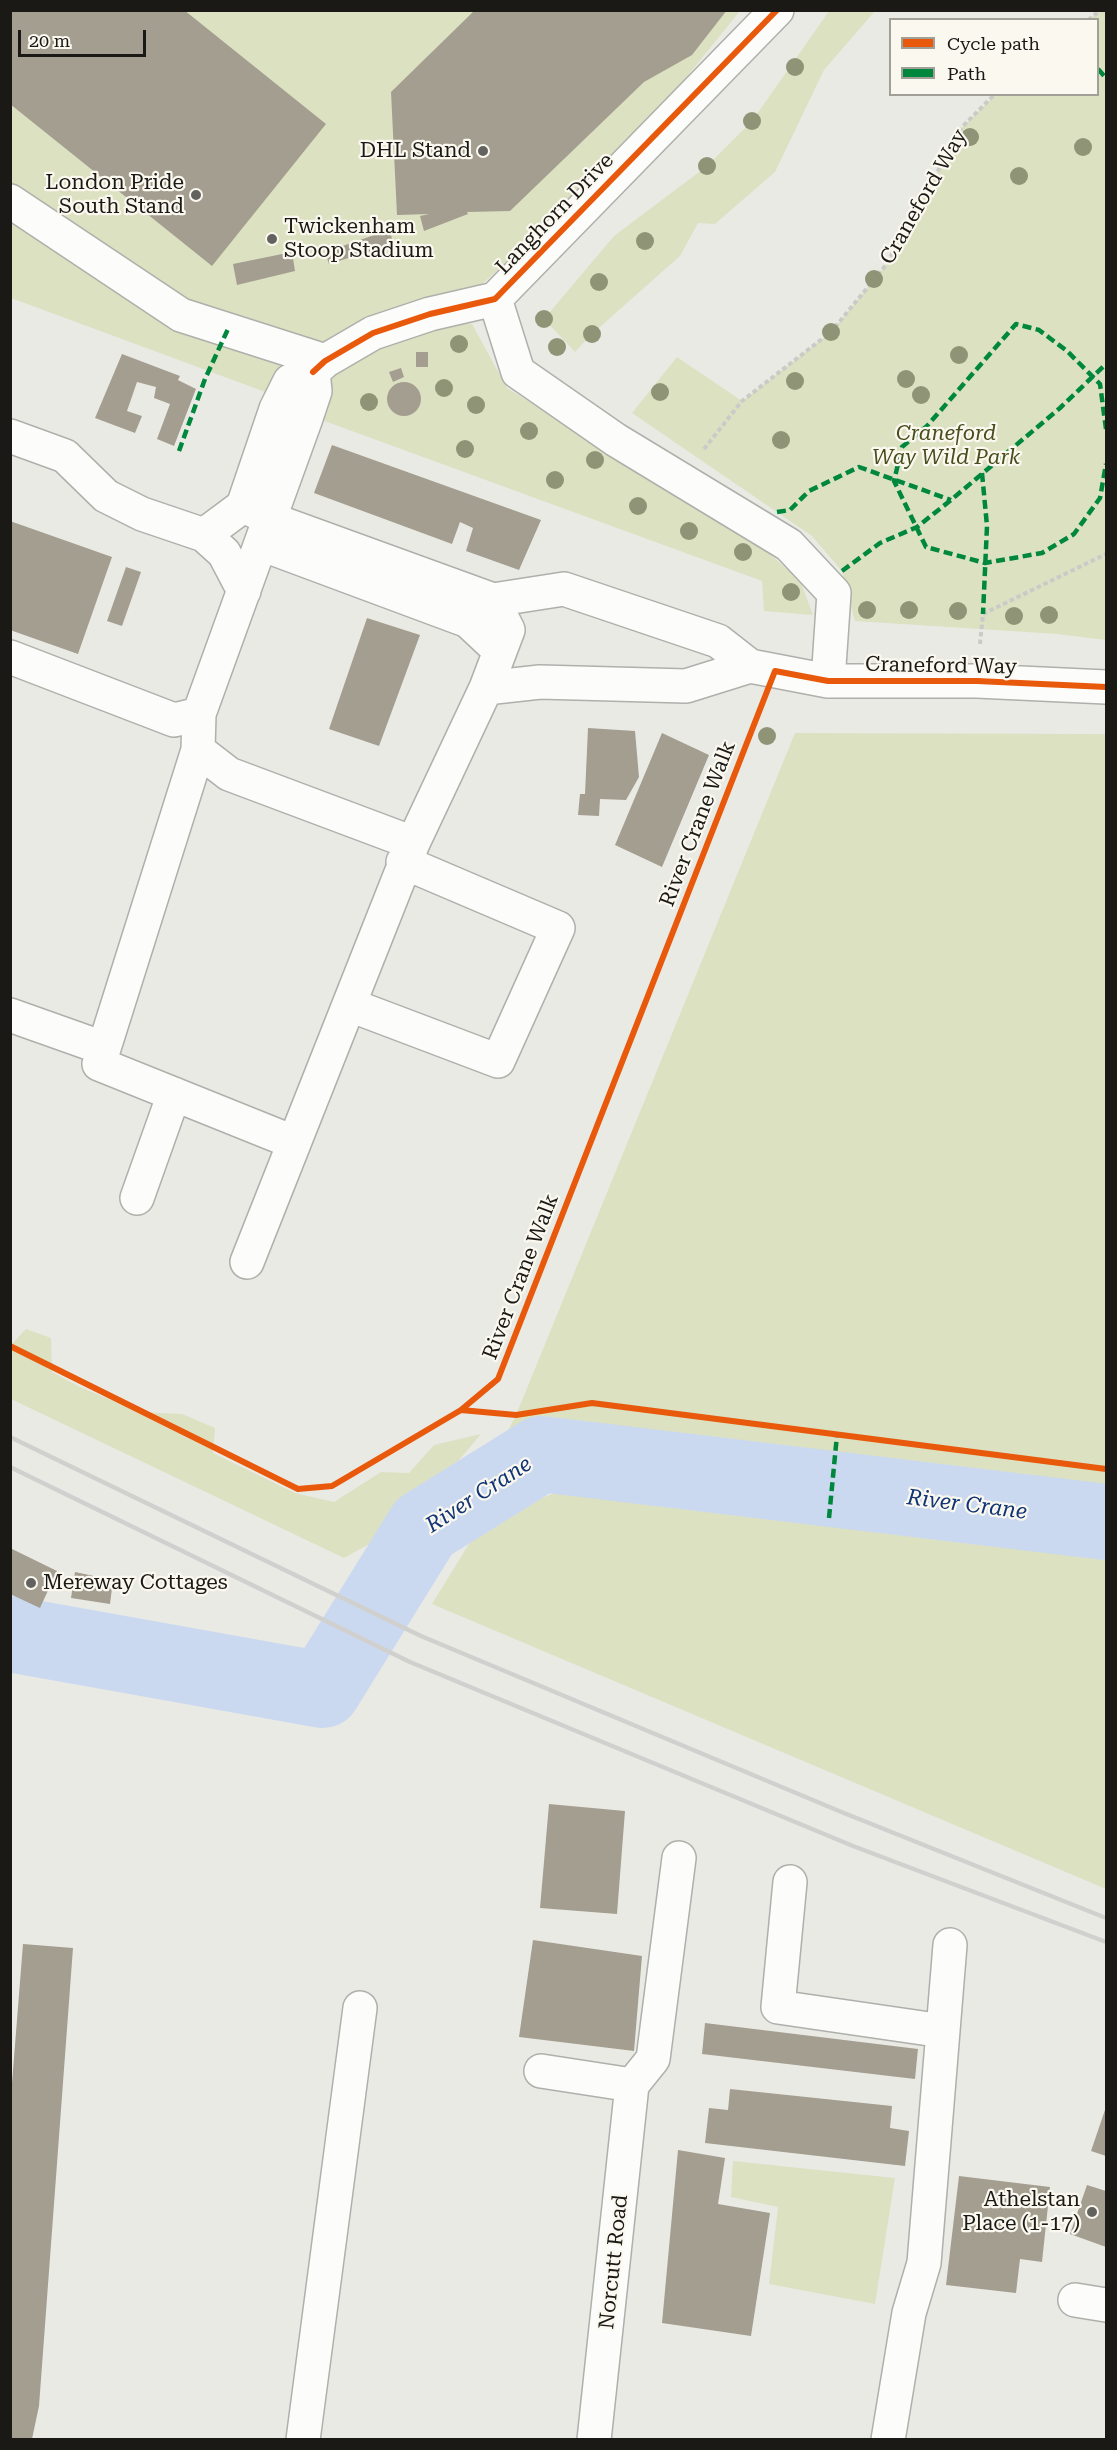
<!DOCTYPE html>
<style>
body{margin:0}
#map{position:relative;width:1117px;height:2450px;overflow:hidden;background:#eaeae5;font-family:"Roboto Serif",serif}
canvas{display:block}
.frame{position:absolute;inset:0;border:12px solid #1a1916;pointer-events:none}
.legend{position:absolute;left:889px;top:18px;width:210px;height:78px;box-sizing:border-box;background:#faf8ef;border:2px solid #a09f98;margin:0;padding:8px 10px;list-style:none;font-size:18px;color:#1a1916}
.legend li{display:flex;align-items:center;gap:12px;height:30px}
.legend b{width:30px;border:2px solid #a09f98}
.scale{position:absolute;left:18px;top:30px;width:128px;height:27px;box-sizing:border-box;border:3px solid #1a1916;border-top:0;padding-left:8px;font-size:18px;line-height:21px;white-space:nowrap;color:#1a1916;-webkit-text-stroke:4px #faf8ef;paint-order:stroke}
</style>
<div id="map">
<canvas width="1117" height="2450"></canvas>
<div class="frame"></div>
<ul class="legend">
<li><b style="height:8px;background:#e8590c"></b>Cycle path</li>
<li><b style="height:8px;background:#00873e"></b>Path</li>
</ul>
<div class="scale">20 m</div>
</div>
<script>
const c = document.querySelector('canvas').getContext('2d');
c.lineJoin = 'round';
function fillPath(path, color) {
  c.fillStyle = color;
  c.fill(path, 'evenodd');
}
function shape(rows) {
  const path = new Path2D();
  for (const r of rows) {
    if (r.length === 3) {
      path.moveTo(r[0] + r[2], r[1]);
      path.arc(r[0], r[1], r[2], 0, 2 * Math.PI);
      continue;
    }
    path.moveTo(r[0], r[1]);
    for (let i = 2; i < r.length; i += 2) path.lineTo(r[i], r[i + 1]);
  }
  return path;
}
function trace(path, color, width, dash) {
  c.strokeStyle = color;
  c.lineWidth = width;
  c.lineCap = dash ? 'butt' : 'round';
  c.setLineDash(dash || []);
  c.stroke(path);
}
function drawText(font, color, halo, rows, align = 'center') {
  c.font = font + ' "Roboto Serif",serif';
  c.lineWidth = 4.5;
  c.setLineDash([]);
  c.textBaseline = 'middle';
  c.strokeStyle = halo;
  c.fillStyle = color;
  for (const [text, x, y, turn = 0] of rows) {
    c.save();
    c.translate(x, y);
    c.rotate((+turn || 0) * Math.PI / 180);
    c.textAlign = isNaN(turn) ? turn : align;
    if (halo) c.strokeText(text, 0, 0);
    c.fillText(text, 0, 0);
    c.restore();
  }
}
fillPath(shape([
 [10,11,740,11,603,180,427,331,453,324,472,324,507,388,767,552,800,580,813,615,764,611,762,581,319,419,322,413,11,298],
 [829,11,875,11,824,70,775,172,715,224,698,223,680,256,592,334,575,352,544,319,614,236,707,166,752,121],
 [1101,11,1106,11,1106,640,1057,634,855,621,842,571,812,536,632,413,677,357,742,401,831,332,886,265,962,127,995,95,1098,94,1098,20,1088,19],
 [795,733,1106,734,1106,1493,567,1434,499,1448,516,1415],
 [26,1329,51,1338,52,1372,80,1387,140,1412,182,1414,215,1428,213,1453,295,1493,334,1502,381,1472,409,1473,434,1445,481,1434,405,1524,344,1558,11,1399,11,1345],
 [565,1489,1106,1548,1106,1889,432,1604,483,1521],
 [733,2161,895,2178,875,2304,769,2284,778,2207,731,2197]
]), '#dce1c2');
trace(shape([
 [10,1634,323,1690,424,1527,541,1454,1106,1522]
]), '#cbd9f0', 76);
fillPath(shape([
 [10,10,184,10,326,124,212,266,10,104],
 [475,10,727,10,692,55,644,82,510,211,467,212,468,214,424,231,420,216,429,214,397,215,391,92],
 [389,230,394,244,329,264,325,252],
 [292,252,295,271,237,285,233,264],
 [416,352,428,352,428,367,416,367],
 [122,354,180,376,178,380,196,389,174,446,157,439,170,404,154,398,156,387,137,382,127,411,142,416,135,433,95,418],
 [401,368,404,377,393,382,389,372],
 [404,399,17],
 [332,445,541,520,519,570,466,551,473,528,460,522,452,544,314,493],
 [10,521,112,557,78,654,10,630],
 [126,567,141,572,122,626,107,621],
 [367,618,420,635,379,746,329,729],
 [588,728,635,731,639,777,626,800,600,799,599,816,578,815,580,794,585,794],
 [662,733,709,755,662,867,615,845],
 [10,1548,57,1571,40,1608,10,1594],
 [75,1572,113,1580,110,1604,71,1598],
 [549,1804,625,1811,617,1914,540,1908],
 [533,1940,642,1956,634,2051,519,2037],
 [23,1944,73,1948,39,2406,32,2439,10,2439,10,2108],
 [705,2023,918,2049,915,2079,702,2054],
 [730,2089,892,2106,890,2128,909,2131,905,2166,705,2143,709,2108,728,2110],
 [1106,2107,1106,2156,1091,2151],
 [678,2150,725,2158,718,2204,770,2213,751,2336,662,2323],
 [959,2176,1050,2187,1042,2262,1020,2259,1016,2293,946,2285],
 [1087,2185,1106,2191,1106,2247,1070,2234]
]), '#a49e90');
const minor = shape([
 [10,201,181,315,325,361],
 [495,299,518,372,616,440,789,545,834,593,828,681],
 [10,436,65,456,106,496,142,514,204,535,243,506,276,409,290,381,313,372,325,361,373,333,430,314,495,299,777,10],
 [250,509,270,519,493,600,508,630,486,688,413,843],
 [204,535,224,553,244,591],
 [261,544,468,621,500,651],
 [493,600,564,589,718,641,750,666,828,681,977,681,1106,687],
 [10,657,174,720,199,714],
 [486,688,540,682,686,686,750,666],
 [198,750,99,1064,293,1142],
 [350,1005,498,1061,558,928,403,862],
 [10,1015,103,1048],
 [137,1198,174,1094],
 [247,1262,413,843,229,774,198,750,199,714,305,421,315,391,313,372],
 [790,1882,778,2007,943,2031],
 [541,2071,632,2085],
 [1075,2300,1106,2305],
 [303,2440,360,2008],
 [594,2440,632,2085,653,2059,679,1858],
 [888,2440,909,2313,924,2263,950,1945]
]);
trace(minor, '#afafab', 36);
trace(shape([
 [1088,20,1101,10],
 [704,449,742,401,831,332,886,265,962,127,995,94],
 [980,644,983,614,1106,554]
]), '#cacac8', 4, [4.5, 3]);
trace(minor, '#fcfcfb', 33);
trace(shape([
 [10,1437,421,1636,839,1811,1106,1918],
 [10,1467,410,1662,853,1846,1106,1942]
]), '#d0d0ce', 4.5);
trace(shape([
 [1098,69,1106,78],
 [1106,429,1100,384,1067,351,1039,330,1016,324,927,426,902,447,894,481,926,547,985,563,1042,553,1074,534,1100,498,1106,464],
 [179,451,205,379,228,329],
 [982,473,987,526,983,614],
 [777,512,790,510,809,491,859,467,951,500],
 [842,571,880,543,917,527,951,500,1060,408,1106,364],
 [829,1518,837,1435]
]), '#00873e', 4.5, [9, 4.5]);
trace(shape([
 [313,372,325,361,373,333,430,314,495,299,777,10],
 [10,1346,298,1489,332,1486,461,1410,498,1379,775,671,828,681,977,681,1106,687],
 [461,1410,516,1415,592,1403,1106,1469]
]), '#e8590c', 6);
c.fillStyle = '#909476';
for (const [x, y] of [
 [795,67],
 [752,121],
 [970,137],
 [1083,147],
 [707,166],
 [1019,176],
 [645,241],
 [874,279],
 [599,282],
 [544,319],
 [831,332],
 [592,334],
 [459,344],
 [557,347],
 [959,355],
 [906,379],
 [795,381],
 [444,388],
 [660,392],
 [921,395],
 [369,402],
 [476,405],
 [529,431],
 [781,440],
 [465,449],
 [595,460],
 [555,480],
 [638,506],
 [689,531],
 [743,552],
 [791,592],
 [867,610],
 [909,610],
 [958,611],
 [1049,615],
 [1014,616],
 [767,736]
]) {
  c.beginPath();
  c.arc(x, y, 9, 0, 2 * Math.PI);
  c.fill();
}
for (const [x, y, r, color] of [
 [483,151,6,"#63625e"],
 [196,195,6,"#63625e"],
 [272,239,6,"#63625e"],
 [31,1583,6,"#63625e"],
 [1092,2212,6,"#63625e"]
]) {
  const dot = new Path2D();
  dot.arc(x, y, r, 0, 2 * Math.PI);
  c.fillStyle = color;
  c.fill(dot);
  trace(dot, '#faf8ef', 2);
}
drawText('21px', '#1a1916', '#faf8ef', [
 ["DHL Stand",471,151],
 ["London Pride",184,183],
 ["South Stand",184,207],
 ["Twickenham",284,227,"left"],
 ["Stoop Stadium",284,251,"left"],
 ["Mereway Cottages",43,1583,"left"],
 ["Athelstan",1080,2200],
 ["Place (1-17)",1080,2224]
], 'right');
drawText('21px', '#1a1916', '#faf8ef', [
 ["Craneford Way",924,197,-60],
 ["Langhorn Drive",555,214,-46],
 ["Craneford Way",941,666,1],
 ["River Crane Walk",698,824,-69],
 ["River Crane Walk",521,1277,-69],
 ["Norcutt Road",614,2262,-84]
]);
drawText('italic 21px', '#474d1c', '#faf8ef', [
 ["Craneford",946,434],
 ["Way Wild Park",946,458]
]);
drawText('italic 22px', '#103475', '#faf8ef', [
 ["River Crane",479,1495,-33],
 ["River Crane",967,1505,7]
]);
</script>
